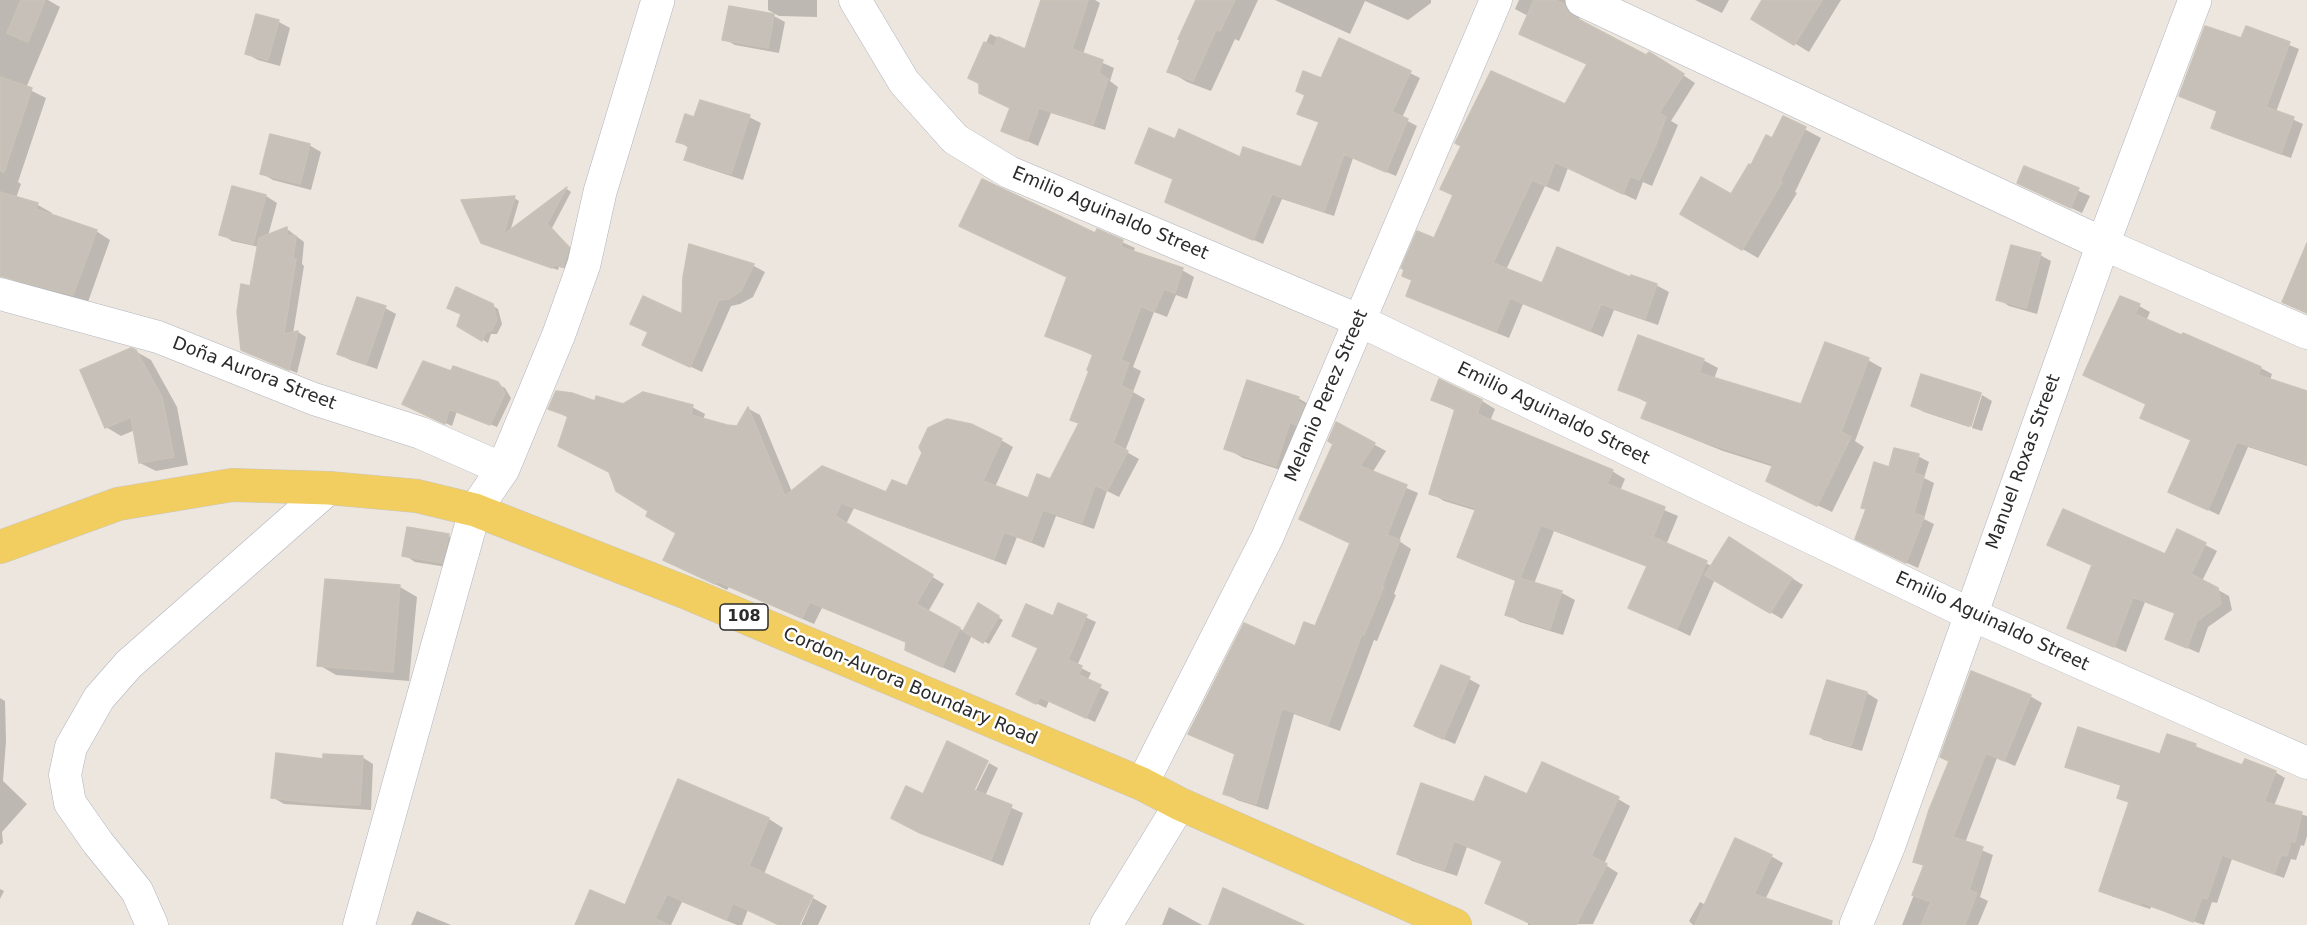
<!DOCTYPE html>
<meta charset="utf-8">
<style>
body{margin:0}
canvas{display:block;background:#ede6de}
</style>
<canvas width="2307" height="925"></canvas>
<script>
const c = document.querySelector('canvas').getContext('2d');
c.lineJoin = 'round';
function fillPath(path, color) {
  c.fillStyle = color;
  c.fill(path, 'evenodd');
}
function shape(rows) {
  const path = new Path2D();
  for (const r of rows) {
    path.moveTo(r[0], r[1]);
    for (let i = 2; i < r.length; i += 2) path.lineTo(r[i], r[i + 1]);
  }
  return path;
}
function trace(path, color, width, dash) {
  c.strokeStyle = color;
  c.lineWidth = width;
  c.lineCap = dash ? 'butt' : 'round';
  c.setLineDash(dash || []);
  c.stroke(path);
}
function drawText(font, color, halo, rows, align = 'center') {
  c.font = font + ' "DejaVu Sans",sans-serif';
  c.lineWidth = 5;
  c.setLineDash([]);
  c.textBaseline = 'middle';
  c.strokeStyle = halo;
  c.fillStyle = color;
  for (const [text, x, y, turn = 0] of rows) {
    c.save();
    c.translate(x, y);
    c.rotate((+turn || 0) * Math.PI / 180);
    c.textAlign = isNaN(turn) ? turn : align;
    if (halo) c.strokeText(text, 0, 0);
    c.fillText(text, 0, 0);
    c.restore();
  }
}
fillPath(shape([
 [0,0,48,0,60,7,26,88,46,98,18,182,21,184,16,198,38,205,52,213,51,215,96,231,110,240,88,302,30,287,0,275],
 [768,0,817,0,817,17,779,16,768,10],
 [1043,0,1095,0,1100,3,1083,54,1114,68,1110,81,1118,87,1105,130,1051,113,1038,146,1003,130,1011,108,970,78,990,34,1026,51],
 [1198,0,1258,0,1239,41,1235,39,1211,91,1187,82,1169,71],
 [1275,0,1431,0,1431,3,1408,20,1365,1,1350,34],
 [1519,0,1578,0,1576,9,1580,20,1646,57,1662,61,1695,83,1671,121,1678,125,1652,186,1643,182,1636,200,1568,168,1559,192,1545,186,1506,270,1543,285,1631,279,1656,285,1669,292,1658,325,1614,310,1603,337,1523,304,1509,338,1420,302,1408,295,1435,240,1566,106,1588,65,1521,33,1528,16,1515,9],
 [1695,0,1729,0,1722,13],
 [1764,0,1841,0,1809,52,1753,18],
 [730,8,776,16,774,16,785,22,779,53,735,45,724,39],
 [257,16,279,22,290,28,280,66,258,60,247,54],
 [2247,28,2299,49,2276,112,2303,124,2291,158,2222,133,2213,128,2219,112,2181,96,2242,40],
 [1410,73,1420,78,1402,118,1417,126,1396,176,1353,158,1334,216,1282,199,1263,244,1177,207,1174,179,1136,162,1176,141,1240,159,1302,168,1320,123,1299,113,1321,79],
 [749,117,761,123,743,180,697,165,686,159,689,148,678,141,695,119],
 [1784,118,1821,138,1795,192,1797,193,1758,258,1682,214,1732,196,1752,167,1773,140],
 [309,145,321,152,311,190,273,180,261,173],
 [2025,167,2090,196,2082,213,2030,189],
 [233,188,266,196,277,203,268,236,287,229,304,242,302,264,304,266,293,334,298,332,306,337,297,373,242,350,259,247,232,241,221,234],
 [567,189,571,192,552,228,573,251,568,269,559,267,558,270,488,245,514,198,519,201,510,232],
 [1098,231,1135,248,1133,253,1182,270,1194,277,1187,299,1176,295,1167,317,1154,312,1133,367,1141,371,1133,392,1145,399,1125,451,1139,459,1119,497,1107,491,1094,529,1056,516,1044,548,1017,537,1006,565,854,508,846,524,944,584,928,612,964,631,979,605,1003,620,989,644,972,635,955,673,918,656,908,643,822,608,814,624,729,587,727,590,665,560,678,532,650,510,611,472,569,418,550,409,596,403,692,407,705,414,703,420,738,428,749,409,760,415,792,492,887,494,908,488,1001,440,1013,447,995,487,1029,500,1051,481,1081,424,1072,419,1091,371,1094,356,1047,335],
 [691,246,754,266,765,272,753,297,740,304,731,306,702,372,644,345,650,332,683,316],
 [2040,255,2051,261,2037,314,2009,306,1998,299],
 [493,306,498,309,502,324,497,334,491,334,488,343,459,325],
 [2139,306,2150,312,2146,321,2261,368,2272,374,2270,380,2307,392,2307,466,2248,447,2219,515,2170,492,2192,441,2142,418,2148,404,2096,381],
 [385,308,396,314,377,369,350,360,339,354],
 [135,351,151,360,177,407,188,465,156,471,140,463,135,430,121,436,106,427],
 [1703,360,1718,368,1714,379,1802,406,1868,360,1882,368,1855,441,1864,447,1832,512,1782,489,1774,467,1723,451,1658,425,1643,417,1648,403,1620,389],
 [452,373,497,384,505,388,511,398,497,427,457,411,452,426,411,407],
 [1922,376,1981,395,1969,427,1924,412,1912,406],
 [1982,395,1992,401,1982,431,1972,428],
 [1298,398,1315,408,1293,474,1243,458,1226,448],
 [1433,400,1482,401,1495,409,1490,421,1612,471,1625,479,1620,491,1678,516,1666,545,1712,566,1741,546,1803,585,1782,619,1715,579,1690,636,1630,607,1648,567,1554,531,1534,584,1562,593,1575,600,1563,635,1520,622,1507,614,1518,582,1472,564,1459,557,1477,511,1444,501,1431,493,1456,411],
 [1337,424,1386,451,1372,473,1418,493,1399,541,1411,549,1394,594,1396,595,1377,641,1374,640,1340,731,1294,714,1268,810,1237,800,1225,793,1236,755,1190,733,1296,648,1316,628,1352,544,1300,518,1335,444],
 [1918,456,1929,462,1924,478,1934,483,1924,519,1934,524,1918,568,1867,544,1867,510,1863,508,1891,468],
 [2178,531,2217,551,2202,581,2229,596,2232,610,2208,627,2199,653,2167,639,2176,614,2145,602,2126,652,2069,627,2093,566,2049,545,2166,556],
 [448,536,459,542,453,568,415,562,404,555],
 [400,587,417,597,409,681,336,675,319,665],
 [1059,605,1096,622,1077,666,1091,673,1087,681,1109,692,1095,722,1049,701,1046,708,1027,699],
 [1469,679,1480,685,1455,744,1427,732],
 [1828,681,1867,693,1878,700,1862,751,1824,740,1812,733],
 [2030,696,2042,703,2015,766,1997,758,1965,843,1993,855,1980,897,1988,901,1978,925,1902,925,1925,867,1915,861,1931,811],
 [0,698,5,701,6,741,3,781,27,804,2,832,3,843,0,845],
 [2195,746,2243,767,2275,772,2285,778,2274,806,2307,816,2307,836,2304,846,2301,845,2296,860,2291,859,2284,878,2232,859,2217,903,2212,902,2204,925,2151,907,2150,909,2111,896,2101,890,2130,803,2118,797,2122,786,2077,771,2067,766,2161,756],
 [362,757,373,764,371,810,284,804,272,797,324,761],
 [989,763,998,768,985,796,1023,813,1003,866,933,838,904,824,923,796,972,798],
 [679,781,769,819,783,828,764,874,797,925,779,925,748,910,742,925,737,925,682,902,671,925,577,925,626,907],
 [1528,796,1618,799,1630,806,1604,864,1618,873,1593,924,1528,925,1528,923,1487,903,1504,862,1467,847,1457,876,1412,861,1399,853,1475,804],
 [1771,856,1783,863,1765,900,1819,925,1693,925,1689,921,1700,902,1706,905],
 [0,889,4,891,0,899],
 [813,898,827,906,818,925,801,925],
 [1169,907,1202,925,1162,925],
 [417,911,451,925,411,925]
]), '#0003');
const building = shape([
 [21,0,45,0,28,42,7,33,21,0],
 [1041,0,1088,0,1072,49,1103,60,1099,73,1108,79,1093,125,1039,108,1027,141,1001,131,1010,108,979,93,979,83,968,78,984,42,994,47,998,37,1025,49,1041,0],
 [1196,0,1235,0,1220,31,1216,30,1193,81,1167,72,1180,40,1178,39,1196,0],
 [1534,0,1555,0,1564,4,1567,11,1574,17,1646,55,1649,52,1684,74,1659,113,1666,117,1655,147,1639,180,1630,176,1623,194,1555,162,1546,186,1532,180,1493,263,1542,283,1557,247,1630,277,1631,275,1657,284,1645,319,1601,304,1590,331,1510,298,1496,332,1406,296,1412,280,1402,276,1404,270,1401,268,1417,231,1434,238,1453,195,1440,189,1461,146,1455,143,1491,71,1565,104,1587,64,1519,34,1534,0],
 [1762,0,1822,0,1794,45,1751,19,1762,0],
 [729,6,774,14,768,48,722,40,729,6],
 [256,14,279,20,268,60,245,54,256,14],
 [2205,26,2241,38,2246,26,2290,42,2266,107,2294,117,2281,154,2211,128,2217,111,2179,96,2205,26],
 [1339,38,1411,71,1392,112,1408,119,1386,172,1344,154,1324,212,1272,194,1253,240,1165,202,1173,179,1135,163,1149,128,1175,139,1179,129,1240,157,1243,147,1301,167,1319,122,1297,114,1305,95,1296,91,1303,71,1321,78,1339,38],
 [0,77,32,88,4,172,0,171,0,77],
 [700,100,750,115,731,174,684,160,689,145,676,142,685,114,694,117,700,100],
 [1783,116,1806,127,1780,181,1782,182,1742,250,1680,214,1701,177,1731,194,1749,164,1751,165,1766,135,1772,138,1783,116],
 [270,134,310,144,300,184,260,174,270,134],
 [2024,166,2079,188,2071,208,2017,183,2024,166],
 [982,179,1095,233,1097,229,1123,240,1121,247,1183,268,1175,293,1164,289,1154,312,1141,306,1121,360,1129,363,1121,386,1133,391,1113,443,1128,451,1107,491,1095,485,1082,523,1043,510,1031,542,1004,532,994,559,841,503,835,516,933,575,916,604,960,628,942,667,905,650,906,642,810,602,802,618,716,581,715,584,663,560,676,533,646,516,648,511,616,491,609,472,558,446,568,416,548,409,556,391,572,393,595,401,596,396,623,404,643,392,693,405,691,415,727,425,737,426,748,407,785,496,822,466,886,492,892,480,907,486,922,453,919,447,928,428,947,419,971,424,1002,439,983,481,1028,498,1037,474,1050,479,1079,423,1070,420,1089,371,1087,370,1093,354,1045,336,1067,277,959,226,982,179],
 [232,186,266,195,253,244,219,235,232,186],
 [567,187,547,224,569,247,563,267,554,265,552,268,481,243,461,200,515,196,503,235,567,187],
 [0,192,38,203,36,209,97,230,73,295,0,276,0,192],
 [287,227,287,235,296,236,293,259,296,259,284,334,298,331,289,370,241,350,237,312,241,284,250,286,259,238,287,227],
 [2307,243,2307,313,2282,302,2307,243],
 [689,244,754,264,741,291,728,299,719,300,690,367,642,345,648,332,630,324,643,296,682,314,683,277,689,244],
 [2011,245,2041,253,2026,308,1996,300,2011,245],
 [456,287,493,304,497,320,491,331,486,332,482,341,457,326,461,314,447,308,456,287],
 [2120,296,2140,304,2135,314,2181,335,2183,333,2261,367,2258,375,2307,391,2307,464,2237,442,2208,510,2168,492,2191,440,2140,418,2146,404,2083,375,2120,296],
 [357,297,386,306,366,364,337,354,357,297],
 [1638,335,1704,359,1699,373,1801,404,1825,342,1869,358,1841,432,1851,437,1817,506,1766,481,1773,464,1707,443,1641,418,1648,401,1618,390,1638,335],
 [131,348,136,350,162,397,174,457,139,463,131,417,105,428,80,370,131,348],
 [423,361,451,371,453,366,498,382,505,393,490,425,449,409,445,424,402,404,423,361],
 [1921,374,1981,393,1971,426,1911,406,1921,374],
 [1439,379,1482,400,1477,414,1613,470,1607,484,1665,507,1653,537,1707,561,1677,629,1628,608,1647,566,1541,525,1520,578,1562,591,1550,629,1505,615,1516,580,1457,557,1476,508,1429,494,1455,409,1431,400,1439,379],
 [1247,380,1299,397,1297,401,1304,405,1296,425,1290,422,1276,466,1224,449,1247,380],
 [1336,422,1375,443,1360,466,1407,485,1387,535,1400,540,1382,586,1384,586,1364,635,1362,634,1328,725,1282,708,1256,804,1223,794,1235,754,1188,734,1244,623,1295,646,1304,622,1315,626,1350,543,1299,519,1333,444,1328,441,1336,422],
 [1894,448,1919,454,1914,473,1924,476,1914,513,1924,517,1906,563,1855,539,1866,509,1861,508,1874,462,1889,467,1894,448],
 [2063,509,2165,554,2177,529,2206,543,2191,574,2218,588,2221,604,2197,621,2187,648,2165,639,2175,613,2133,597,2114,647,2067,628,2092,565,2047,545,2063,509],
 [407,527,449,534,442,563,402,556,407,527],
 [1729,537,1792,578,1770,613,1705,575,1729,537],
 [325,579,400,585,393,672,317,666,325,579],
 [978,603,999,616,983,643,963,631,978,603],
 [1058,603,1087,615,1068,660,1082,666,1079,675,1101,685,1086,718,1040,697,1036,704,1016,694,1038,648,1012,636,1026,604,1053,616,1058,603],
 [1441,665,1470,677,1443,739,1414,726,1441,665],
 [1971,671,2031,695,2004,761,1986,753,1953,837,1983,847,1969,890,1977,893,1965,925,1921,925,1931,902,1912,895,1924,865,1913,862,1929,810,1949,761,1940,757,1971,671],
 [1827,680,1867,692,1851,746,1810,734,1827,680],
 [2078,727,2160,754,2167,734,2196,744,2195,747,2242,765,2245,759,2276,771,2264,802,2302,812,2295,842,2291,841,2287,856,2281,855,2274,874,2222,855,2207,899,2202,897,2193,922,2141,902,2140,905,2099,891,2129,802,2117,798,2121,785,2065,767,2078,727],
 [947,741,988,761,974,790,1012,805,991,860,920,833,891,818,906,786,923,794,947,741],
 [276,753,323,759,323,754,363,756,360,805,314,803,271,798,276,753],
 [1542,762,1619,797,1591,856,1607,864,1576,925,1534,925,1485,903,1502,861,1454,841,1444,870,1397,854,1421,783,1474,802,1485,776,1527,794,1542,762],
 [678,779,769,818,749,866,813,896,799,925,779,925,733,903,726,920,667,894,655,919,669,925,575,925,590,890,625,905,678,779],
 [1735,838,1772,855,1754,894,1832,921,1831,925,1695,925,1735,838],
 [1223,888,1304,925,1209,925,1223,888]
]);
fillPath(building, '#c6c0b9');
trace(building, '#c9c2b7', 1.5);
const minor = shape([
 [855,0,904,82,955,139,1009,172,1358,320,1970,614,2307,763],
 [2103,244,2307,333],
 [0,294,158,337,314,399,421,433,503,469],
 [1142,784,1267,538,1496,0],
 [152,925,137,891,98,843,70,803,65,775,71,747,99,698,129,664,329,488],
 [359,925,475,510],
 [1106,925,1180,804]
]);
const tertiary = shape([
 [1582,0,2103,244],
 [475,510,503,469,559,334,584,264,600,192,658,0],
 [1856,925,1889,845,2103,244,2195,0]
]);
const primary = shape([
 [0,547,118,504,232,485,329,488,417,496,475,510,692,595,1142,784,1180,804,1455,925]
]);
trace(minor, '#b1b4bf', 33);
trace(tertiary, '#b1b4bf', 34);
trace(primary, '#c8c8c8', 34);
trace(minor, '#fff', 32);
trace(tertiary, '#fff', 33);
trace(primary, '#f1ce5f', 33);
for (const [x, y, w] of [
 [744,617,48]
]) {
  const box = new Path2D();
  box.roundRect(x - w / 2, y - 13, w, 26, 4.5);
  c.fillStyle = '#fff';
  c.fill(box);
  trace(box, '#2b2b2b', 1.5);
}
drawText('bold 16px', '#2b2b2b', null, [
 ["108",744,617]
]);
drawText('18px', '#2b2b2b', '#fff', [
 ["Emilio Aguinaldo Street",1110,214,23],
 ["Doña Aurora Street",254,374,21],
 ["Melanio Perez Street",1327,396,-67],
 ["Emilio Aguinaldo Street",1553,414,26],
 ["Manuel Roxas Street",2024,462,-70],
 ["Emilio Aguinaldo Street",1992,622,25],
 ["Cordon-Aurora Boundary Road",910,687,23]
]);
</script>
